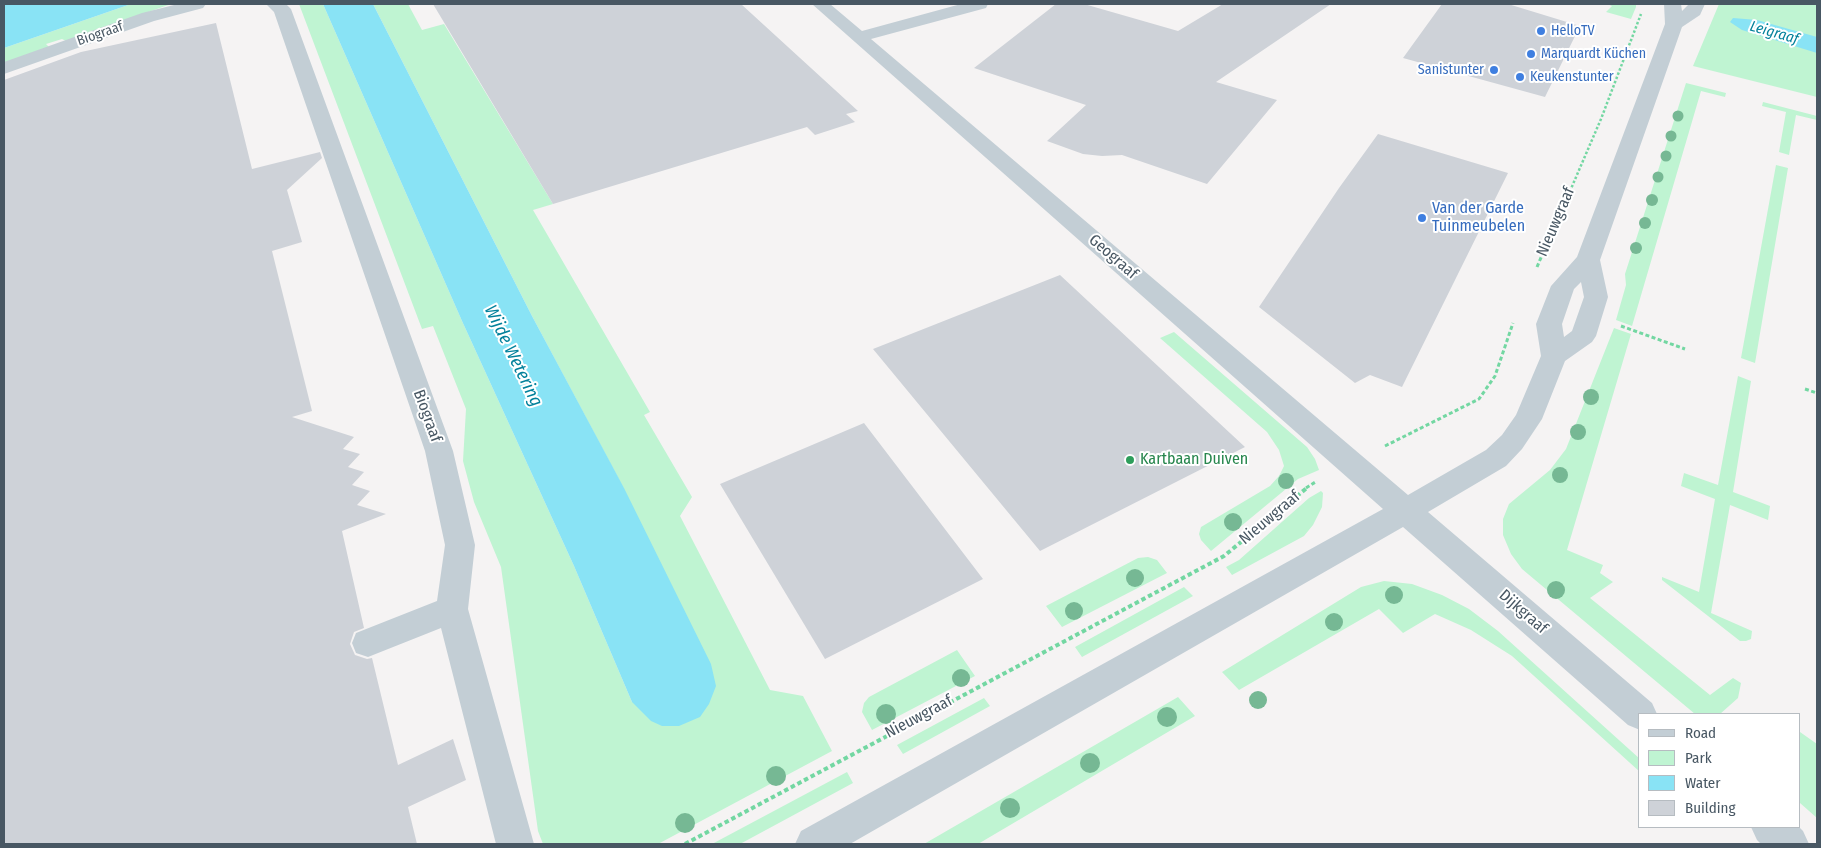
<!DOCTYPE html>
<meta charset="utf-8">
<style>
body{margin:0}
#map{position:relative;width:1821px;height:848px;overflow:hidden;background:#f5f3f3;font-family:"Fira Sans Condensed",sans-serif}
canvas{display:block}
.frame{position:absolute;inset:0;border:5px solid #485763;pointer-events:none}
.legend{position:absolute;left:1638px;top:713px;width:162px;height:115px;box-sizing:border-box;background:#fff;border:1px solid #b6bcc1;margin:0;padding:6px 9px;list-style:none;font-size:15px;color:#485763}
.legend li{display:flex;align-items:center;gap:10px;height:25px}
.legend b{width:25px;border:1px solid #b6bcc1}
</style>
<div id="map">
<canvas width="1821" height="848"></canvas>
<div class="frame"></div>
<ul class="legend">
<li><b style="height:6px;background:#c3ced5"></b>Road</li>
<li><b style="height:14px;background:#bff4d2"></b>Park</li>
<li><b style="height:14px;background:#89e3f5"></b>Water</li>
<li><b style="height:14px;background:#ced2d8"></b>Building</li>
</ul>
</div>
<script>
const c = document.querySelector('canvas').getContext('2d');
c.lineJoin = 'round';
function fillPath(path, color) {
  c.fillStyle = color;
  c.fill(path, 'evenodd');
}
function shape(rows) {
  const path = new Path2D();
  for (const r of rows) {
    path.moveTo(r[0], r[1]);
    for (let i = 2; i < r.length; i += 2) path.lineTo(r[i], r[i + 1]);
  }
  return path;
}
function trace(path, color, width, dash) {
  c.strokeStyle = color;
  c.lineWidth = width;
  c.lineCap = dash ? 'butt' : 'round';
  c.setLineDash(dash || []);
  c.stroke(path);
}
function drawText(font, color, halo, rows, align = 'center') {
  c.font = font + ' "Fira Sans Condensed",sans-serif';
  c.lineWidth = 4;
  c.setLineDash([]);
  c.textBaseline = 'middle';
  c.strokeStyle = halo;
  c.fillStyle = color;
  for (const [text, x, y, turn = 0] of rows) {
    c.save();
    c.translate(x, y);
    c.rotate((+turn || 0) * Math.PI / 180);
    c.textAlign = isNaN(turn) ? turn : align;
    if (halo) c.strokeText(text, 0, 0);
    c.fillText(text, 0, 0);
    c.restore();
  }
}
fillPath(shape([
 [131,4,171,4,66,41,62,39,46,44,49,47,4,63,4,48],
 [299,4,323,4,462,321,574,566,632,702,624,489,532,316,373,4,408,4,422,30,444,24,553,204,533,210,650,412,644,415,692,497,680,516,770,690,803,696,832,751,658,844,543,844,538,831,501,567,474,502,463,461,466,409,433,326,422,329],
 [1607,4,1636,4,1636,7,1631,19,1606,12,1612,6],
 [1719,4,1817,4,1817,97,1693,66],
 [1686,83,1726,93,1725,97,1701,91,1632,326,1616,320,1626,285,1625,274],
 [1763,102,1817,116,1817,120,1796,115,1789,155,1779,152,1786,112,1762,106],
 [1776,165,1788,168,1755,363,1741,358],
 [1614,328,1631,334,1567,550,1603,565,1600,573,1613,582,1590,598,1710,695,1733,678,1741,683,1738,698,1720,714,1695,714,1522,569,1511,554,1503,535,1503,519,1509,504,1550,470,1566,449],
 [1174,332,1307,447,1315,459,1319,470,1298,479,1211,551,1201,540,1199,534,1201,527,1270,486,1279,476,1284,466,1279,450,1267,432,1160,338],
 [1738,376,1751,381,1733,492,1770,506,1768,520,1730,505,1711,613,1752,631,1751,639,1746,641,1740,641,1662,580,1662,577,1699,592,1715,499,1681,486,1684,473,1718,485],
 [1321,491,1323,493,1322,507,1313,525,1304,536,1232,575,1226,567,1239,560,1309,498],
 [1148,557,1157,560,1167,573,1062,627,1046,606,1138,558],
 [1384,581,1412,584,1442,595,1469,609,1498,631,1640,759,1640,772,1512,656,1471,630,1435,614,1403,633,1379,609,1239,690,1222,672,1361,587],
 [1184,587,1193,596,1082,657,1075,647],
 [957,650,975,676,872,730,862,712,864,703,869,697],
 [1178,697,1195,716,978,844,924,844],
 [984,698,990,706,903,754,897,745],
 [1800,732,1817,744,1817,818,1800,803],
 [847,772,853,783,740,844,712,844]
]), '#bff4d2');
fillPath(shape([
 [4,4,131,4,4,48],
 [323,4,373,4,532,316,624,488,711,664,716,686,709,704,700,717,679,726,662,726,651,721,632,702,574,566,462,321],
 [1733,18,1757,20,1817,37,1817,53,1742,30,1730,22]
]), '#89e3f5');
fillPath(shape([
 [433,4,741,4,858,111,846,114,855,122,815,135,807,127,553,204],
 [1056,4,1084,4,1178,31,1223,4,1331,4,1216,82,1277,100,1207,184,1122,155,1102,156,1083,154,1047,141,1086,105,974,68],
 [1442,4,1508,4,1580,26,1545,97,1403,58],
 [216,23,252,169,320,152,322,158,287,190,302,242,272,251,312,411,292,417,354,437,343,449,360,454,348,467,364,472,352,485,370,491,357,505,386,514,342,531,364,628,354,632,350,644,355,655,367,659,372,658,398,765,453,739,466,780,408,807,417,844,4,844,4,80,81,52],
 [1378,134,1508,173,1402,387,1370,375,1355,383,1259,307,1339,188],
 [1060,275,1245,447,1040,551,873,349],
 [864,423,983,579,825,659,720,484]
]), '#ced2d8');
trace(shape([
 [1561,212,1601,119,1641,14]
]), '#73d7a2', 2.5, [2.5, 2]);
trace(shape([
 [1537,267,1561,210],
 [1621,326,1685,349],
 [1805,389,1817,393],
 [1385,446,1479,399,1495,376,1513,323],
 [1306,488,1317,481]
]), '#73d7a2', 3, [4, 2.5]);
trace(shape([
 [685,844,1224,556,1308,487]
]), '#73d7a2', 4, [4.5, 3]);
fillPath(shape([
 [178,4,206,4,203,8,154,21,4,74,4,62,142,13,178,4],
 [266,4,286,4,291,9,453,451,475,545,468,609,534,844,496,844,441,628,368,657,356,653,352,643,356,633,437,601,445,545,425,451,274,12,266,4],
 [812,4,830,4,862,31,961,4,988,4,986,8,871,39,1408,495,1486,450,1502,435,1516,415,1541,356,1536,324,1551,286,1577,257,1665,24,1664,4,1681,4,1682,11,1689,4,1705,4,1700,15,1682,27,1600,260,1608,297,1596,336,1592,342,1565,361,1542,419,1522,449,1506,466,1428,512,1652,703,1657,714,1640,714,1640,730,1628,725,1403,527,850,844,795,844,801,831,1383,509,812,4],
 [1581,282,1584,297,1572,331,1564,337,1562,324,1574,289,1581,282],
 [1751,827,1799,827,1803,831,1809,844,1761,844,1757,840,1751,827]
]), '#c3ced5');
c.fillStyle = '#76b894';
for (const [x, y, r] of [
 [1678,116,5.5],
 [1671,136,5.5],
 [1666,156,5.5],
 [1658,177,5.5],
 [1652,200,6],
 [1645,223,6],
 [1636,248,6],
 [1591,397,8],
 [1578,432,8],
 [1560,475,8],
 [1286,481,8],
 [1233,522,9],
 [1135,578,9],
 [1556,590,9],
 [1394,595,9],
 [1074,611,9],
 [1334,622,9],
 [961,678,9],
 [1258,700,9],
 [886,714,10],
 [1167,717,10],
 [1090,763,10],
 [776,776,10],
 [1010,808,10],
 [685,823,10]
]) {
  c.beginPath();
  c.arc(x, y, r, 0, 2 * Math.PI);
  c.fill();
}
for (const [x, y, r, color] of [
 [1541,31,5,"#3f7fe0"],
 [1531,54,5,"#3f7fe0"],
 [1494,70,5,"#3f7fe0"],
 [1520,77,5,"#3f7fe0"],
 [1422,218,5,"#3f7fe0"],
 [1130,460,5,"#2e9e5b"]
]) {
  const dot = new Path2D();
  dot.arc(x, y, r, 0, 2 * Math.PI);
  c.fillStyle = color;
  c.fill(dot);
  trace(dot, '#fff', 2);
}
drawText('14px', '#366cbe', '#fff', [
 ["HelloTV",1551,31],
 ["Marquardt Küchen",1541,54],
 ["Sanistunter",1484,70,"right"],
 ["Keukenstunter",1530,77]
], 'left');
drawText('14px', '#485763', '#fff', [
 ["Biograaf",100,34,-19]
]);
drawText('italic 15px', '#03819b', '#fff', [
 ["Leigraaf",1774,33,16]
]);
drawText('16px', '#366cbe', '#fff', [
 ["Van der Garde",1432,209],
 ["Tuinmeubelen",1432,227]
], 'left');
drawText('16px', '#485763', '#fff', [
 ["Nieuwgraaf",1556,222,-67],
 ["Geograaf",1113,257,41],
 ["Biograaf",427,416,70],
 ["Nieuwgraaf",1270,518,-40],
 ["Dijkgraaf",1523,612,41],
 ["Nieuwgraaf",919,717,-28]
]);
drawText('16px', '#27864d', '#fff', [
 ["Kartbaan Duiven",1140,460]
], 'left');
drawText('italic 18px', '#03819b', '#fff', [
 ["Wijde Wetering",513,356,64]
]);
</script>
